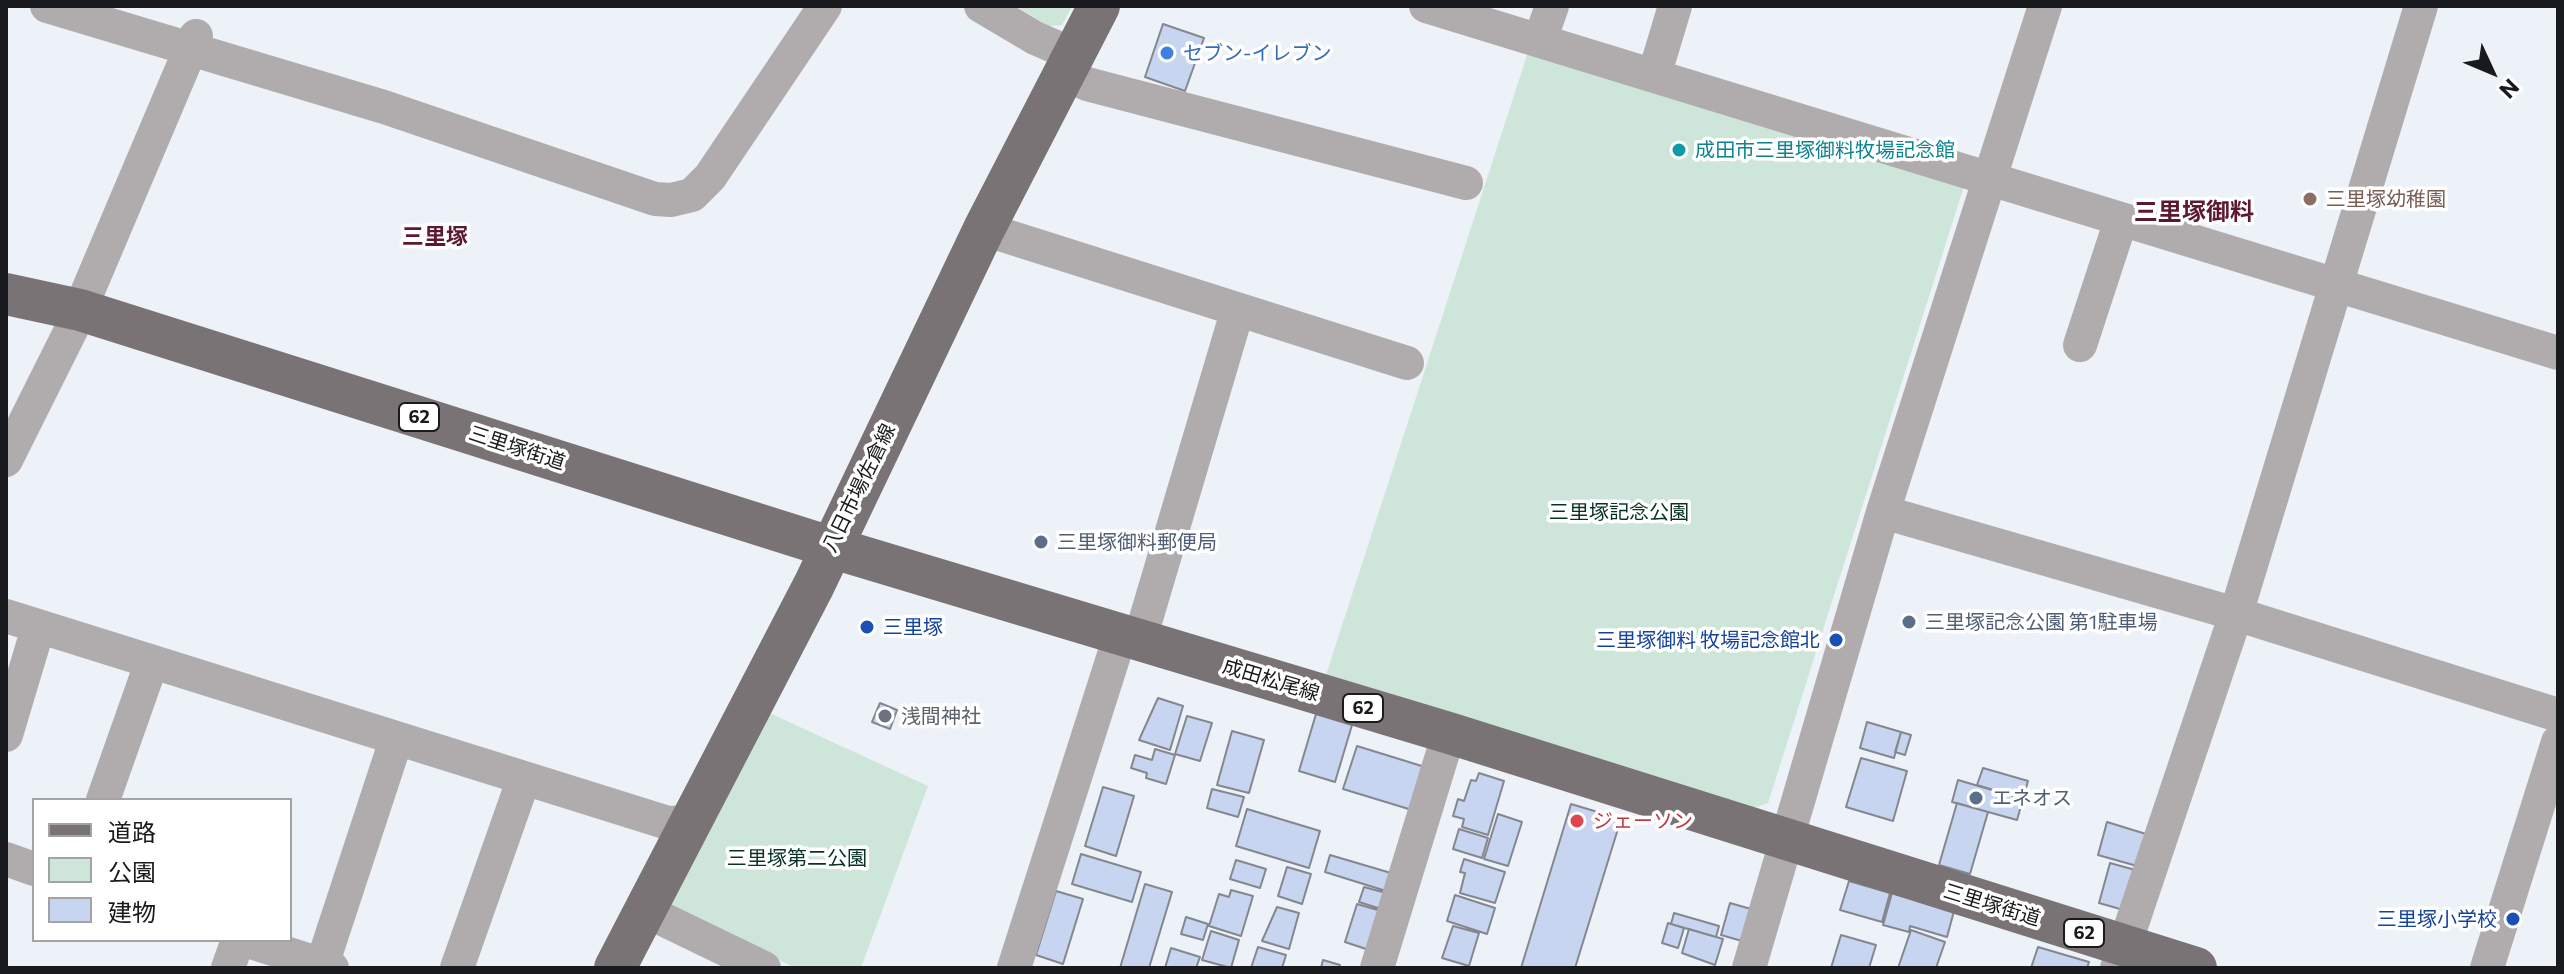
<!DOCTYPE html>
<meta charset="utf-8">
<style>
body{margin:0}
#map{position:relative;width:2564px;height:974px;overflow:hidden;background:#edf1f8;font-family:Commissioner,"Noto Sans JP",sans-serif}
canvas{display:block}
.frame{position:absolute;inset:0;border:8px solid #191a1d;pointer-events:none}
.legend{position:absolute;left:32px;top:798px;width:260px;height:144px;box-sizing:border-box;background:#fff;border:2px solid #a3a3a5;margin:0;padding:10px 14px;list-style:none;font-size:24px;color:#191a1d}
.legend li{display:flex;align-items:center;gap:16px;height:40px}
.legend b{width:40px;border:2px solid #a3a3a5}
.north{position:absolute;left:2452px;top:32px;width:80px;height:80px;-webkit-text-stroke:6px #fff;paint-order:stroke;rotate:134deg;font-size:22px;font-weight:700;line-height:32px;text-align:center;color:#191a1d}
.north::after{content:'';display:block;margin:auto;width:28px;height:36px;background:#191a1d;clip-path:polygon(50% 0,100% 100%,50% 72%,0 100%)}
</style>
<div id="map">
<canvas width="2564" height="974"></canvas>
<div class="frame"></div>
<ul class="legend">
<li><b style="height:10px;background:#7a7375"></b>道路</li>
<li><b style="height:22px;background:#cee6d9"></b>公園</li>
<li><b style="height:22px;background:#c8d5f0"></b>建物</li>
</ul>
<div class="north">N</div>
</div>
<script>
const c = document.querySelector('canvas').getContext('2d');
c.lineJoin = 'round';
function fillPath(path, color) {
  c.fillStyle = color;
  c.fill(path, 'evenodd');
}
function shape(rows) {
  const path = new Path2D();
  for (const r of rows) {
    path.moveTo(r[0], r[1]);
    for (let i = 2; i < r.length; i += 2) path.lineTo(r[i], r[i + 1]);
  }
  return path;
}
function trace(path, color, width, dash) {
  c.strokeStyle = color;
  c.lineWidth = width;
  c.lineCap = dash ? 'butt' : 'round';
  c.setLineDash(dash || []);
  c.stroke(path);
}
function drawText(font, color, halo, rows, align = 'center') {
  c.font = font + ' Commissioner,"Noto Sans JP",sans-serif';
  c.lineWidth = 7;
  c.setLineDash([]);
  c.textBaseline = 'middle';
  c.strokeStyle = halo;
  c.fillStyle = color;
  for (const [text, x, y, turn = 0] of rows) {
    c.save();
    c.translate(x, y);
    c.rotate((+turn || 0) * Math.PI / 180);
    c.textAlign = isNaN(turn) ? turn : align;
    if (halo) c.strokeText(text, 0, 0);
    c.fillText(text, 0, 0);
    c.restore();
  }
}
fillPath(shape([
 [1016,6,1072,6,1062,25,1048,26],
 [1529,49,1965,183,1768,803,1745,811,1324,681],
 [763,710,928,786,861,968,796,968,661,906]
]), '#cee6d9');
const building = shape([
 [1163,24,1204,38,1185,91,1145,77,1163,24],
 [1158,698,1183,706,1170,750,1139,740,1158,698],
 [880,703,897,710,890,729,872,722,880,703],
 [1316,714,1352,725,1335,782,1299,771,1316,714],
 [1187,716,1212,723,1200,761,1175,754,1187,716],
 [1867,722,1901,732,1894,758,1860,748,1867,722],
 [1232,731,1264,740,1249,793,1217,785,1232,731],
 [1901,732,1911,735,1905,755,1895,752,1901,732],
 [1357,746,1425,767,1412,810,1343,789,1357,746],
 [1155,749,1175,755,1166,784,1146,778,1147,773,1131,768,1135,755,1152,760,1155,749],
 [1861,758,1907,771,1893,821,1846,807,1861,758],
 [1983,768,2028,781,2023,799,1977,785,1983,768],
 [1479,773,1504,781,1488,835,1462,827,1464,819,1453,816,1458,799,1464,801,1471,780,1476,781,1479,773],
 [1958,780,2023,799,2017,820,1952,802,1958,780],
 [1103,787,1134,796,1116,856,1085,846,1103,787],
 [1212,789,1244,797,1238,817,1207,808,1212,789],
 [1957,803,1988,812,1970,874,1939,865,1957,803],
 [1571,804,1621,819,1575,968,1521,968,1571,804],
 [1247,809,1320,831,1309,868,1236,846,1247,809],
 [1498,814,1522,822,1508,866,1484,859,1498,814],
 [2107,822,2146,834,2137,866,2098,855,2107,822],
 [1459,829,1488,838,1482,858,1453,849,1459,829],
 [1081,854,1141,872,1132,902,1072,884,1081,854],
 [1330,855,1391,873,1386,891,1325,872,1330,855],
 [1464,859,1505,872,1495,903,1460,893,1465,873,1460,872,1464,859],
 [1236,860,1266,869,1260,888,1230,879,1236,860],
 [2110,863,2139,871,2127,911,2099,903,2110,863],
 [1287,867,1311,874,1302,904,1278,896,1287,867],
 [1849,881,1890,893,1882,922,1840,910,1849,881],
 [1145,884,1172,892,1149,968,1120,968,1145,884],
 [1364,887,1386,893,1381,909,1359,902,1364,887],
 [1231,890,1253,896,1241,936,1209,926,1219,894,1229,897,1231,890],
 [1056,891,1083,899,1063,964,1036,955,1056,891],
 [1892,893,1954,911,1947,937,1910,926,1909,932,1883,925,1892,893],
 [1455,895,1495,908,1487,934,1447,921,1455,895],
 [1730,903,1751,909,1742,941,1721,935,1730,903],
 [1357,904,1381,911,1369,950,1345,942,1357,904],
 [1277,907,1299,913,1289,949,1262,941,1277,907],
 [1674,913,1719,926,1716,937,1671,924,1674,913],
 [1186,917,1208,924,1203,940,1181,934,1186,917],
 [1668,923,1684,928,1678,948,1662,943,1668,923],
 [1453,926,1479,933,1469,966,1442,958,1453,926],
 [1689,929,1723,939,1715,965,1682,953,1689,929],
 [1911,930,1945,942,1936,968,1898,968,1911,930],
 [1211,931,1239,940,1231,968,1202,960,1211,931],
 [1841,935,1876,945,1869,968,1831,968,1841,935],
 [1258,947,1286,955,1282,968,1251,968,1258,947],
 [2038,947,2089,962,2087,968,2031,968,2038,947],
 [1171,948,1200,957,1196,968,1165,968,1171,948],
 [1323,960,1340,965,1339,968,1321,968,1323,960]
]);
fillPath(building, '#c8d5f0');
trace(building, '#84878e', 2);
trace(shape([
 [47,6,384,107,655,199,671,200,692,195,710,177,825,6],
 [981,6,1035,38,1074,55],
 [1426,6,2558,353],
 [1540,40,1552,6],
 [1065,74,1087,84,1466,183],
 [1654,76,1675,6],
 [984,229,1407,363],
 [2080,345,2121,220],
 [6,460,73,326,196,36],
 [1883,512,2236,614,2558,715],
 [6,616,668,823,690,822],
 [1140,639,1237,312],
 [6,735,38,628],
 [103,800,151,664],
 [6,859,34,869],
 [644,910,764,968],
 [245,940,332,968],
 [322,965,396,740],
 [228,968,238,940],
 [457,968,524,778],
 [1014,968,1121,633],
 [1377,968,1449,733],
 [1749,968,1883,512,2045,6],
 [2117,968,2236,614,2421,6],
 [2487,968,2558,742]
]), '#b0acad', 34);
trace(shape([
 [6,294,80,310,830,547,1449,733,2196,968],
 [615,968,814,585,984,229,1099,6]
]), '#7a7375', 42);
for (const [x, y, r, color] of [
 [1167,53,8,"#3f7fe0"],
 [1679,150,8,"#0f9aa8"],
 [2310,199,8,"#8d6e63"],
 [1041,542,8,"#5c6f8a"],
 [1909,622,8,"#5c6f8a"],
 [867,627,8,"#1a4fb4"],
 [1836,640,8,"#1a4fb4"],
 [885,716,8,"#6b7280"],
 [1976,798,8,"#5c6f8a"],
 [1577,821,8,"#e0444e"],
 [2513,919,8,"#1a4fb4"]
]) {
  const dot = new Path2D();
  dot.arc(x, y, r, 0, 2 * Math.PI);
  c.fillStyle = color;
  c.fill(dot);
  trace(dot, '#fff', 3);
}
for (const [x, y, w] of [
 [419,417,40],
 [1363,708,40],
 [2084,933,40]
]) {
  const box = new Path2D();
  box.roundRect(x - w / 2, y - 14, w, 28, 6);
  c.fillStyle = '#fff';
  c.fill(box);
  trace(box, '#191a1d', 2);
}
drawText('bold 18px', '#191a1d', null, [
 ["62",419,417],
 ["62",1363,708],
 ["62",2084,933]
]);
drawText('20px', '#366cbe', '#fff', [
 ["セブン-イレブン",1183,53]
], 'left');
drawText('20px', '#0d838f', '#fff', [
 ["成田市三里塚御料牧場記念館",1695,150]
], 'left');
drawText('20px', '#785e54', '#fff', [
 ["三里塚幼稚園",2326,199]
], 'left');
drawText('20px', '#191a1d', '#fff', [
 ["三里塚街道",517,448,18],
 ["八日市場佐倉線",859,488,-64],
 ["成田松尾線",1271,680,17],
 ["三里塚街道",1992,905,17]
]);
drawText('20px', '#063221', '#fff', [
 ["三里塚記念公園",1619,512],
 ["三里塚第二公園",797,858]
]);
drawText('20px', '#4e5e75', '#fff', [
 ["三里塚御料郵便局",1057,542],
 ["三里塚記念公園 第1駐車場",1925,622],
 ["エネオス",1992,798]
], 'left');
drawText('20px', '#164399', '#fff', [
 ["三里塚",883,627,"left"],
 ["三里塚御料 牧場記念館北",1820,640],
 ["三里塚小学校",2497,919]
], 'right');
drawText('20px', '#5b616d', '#fff', [
 ["浅間神社",901,716]
], 'left');
drawText('20px', '#be3a42', '#fff', [
 ["ジェーソン",1593,821]
], 'left');
drawText('bold 22px', '#5c1830', '#fff', [
 ["三里塚",435,237]
]);
drawText('bold 24px', '#5c1830', '#fff', [
 ["三里塚御料",2194,212]
]);
</script>
